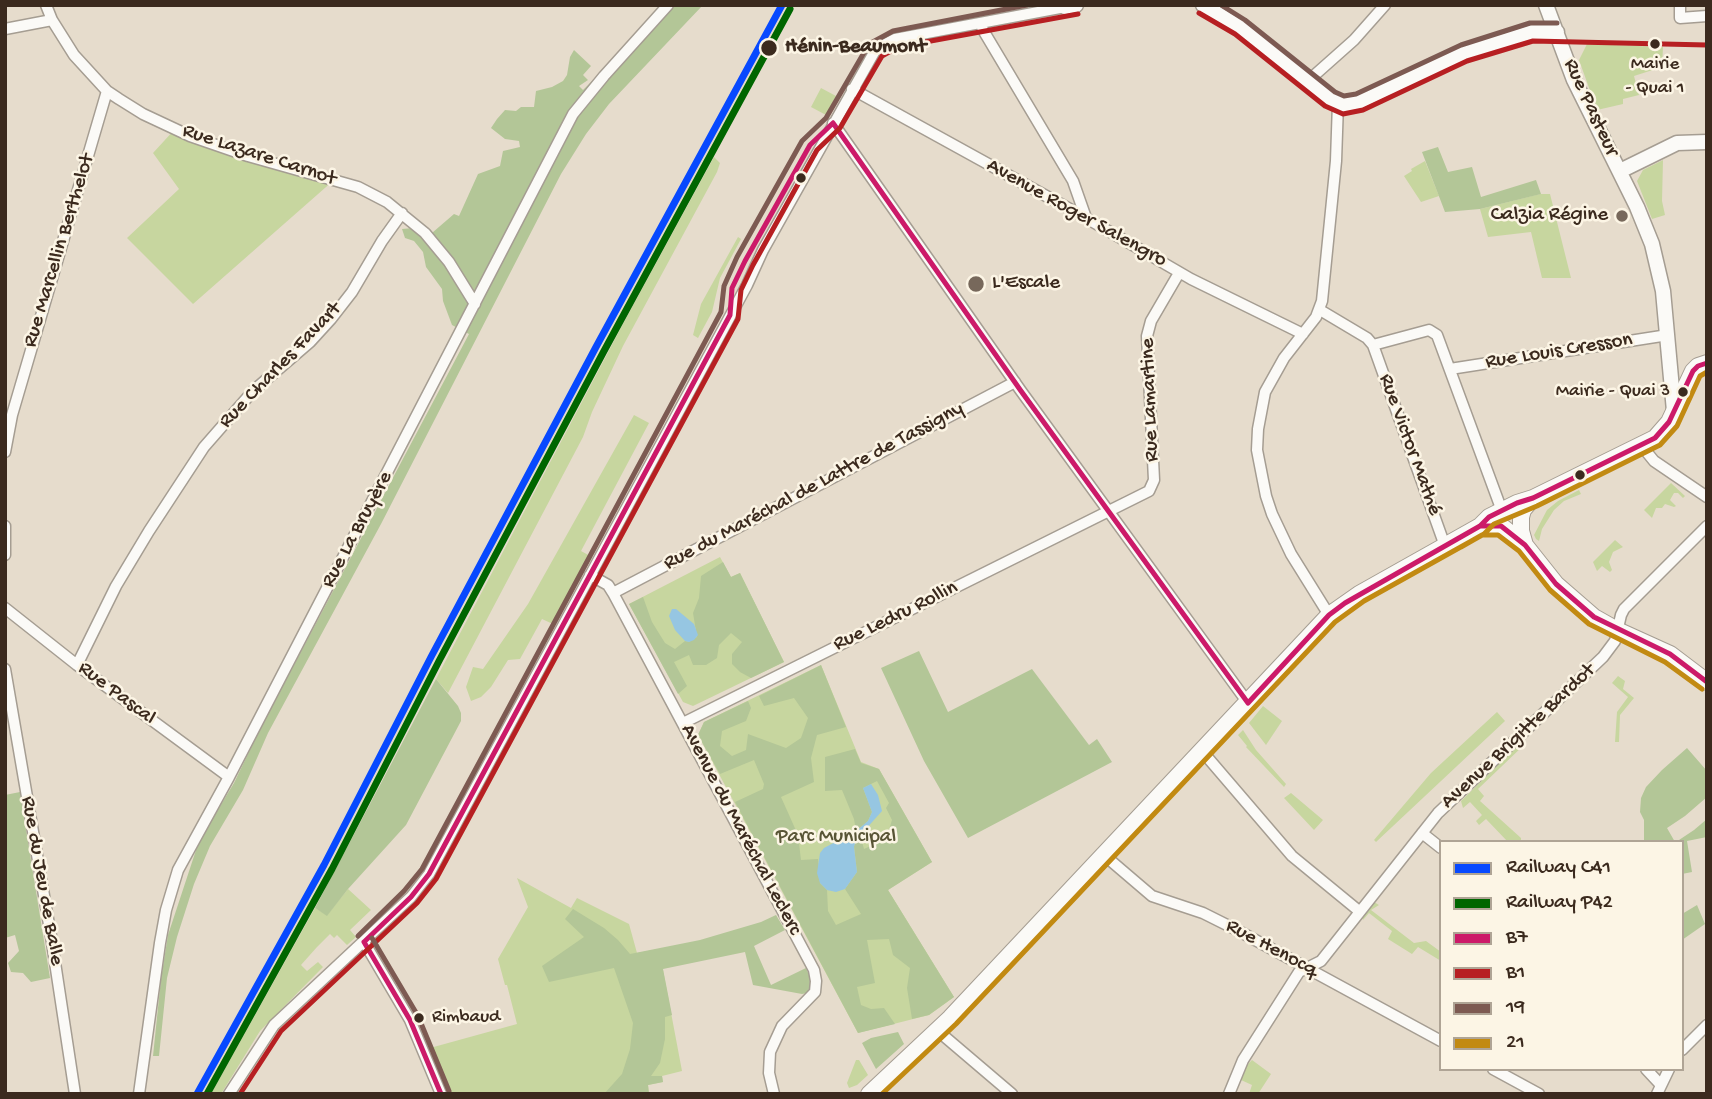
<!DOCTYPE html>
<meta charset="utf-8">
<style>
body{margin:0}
#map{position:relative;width:1712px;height:1099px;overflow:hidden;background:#e6dccc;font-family:"Gochi Hand",sans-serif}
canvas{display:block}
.frame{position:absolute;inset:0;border:7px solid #3b2a1e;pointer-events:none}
.legend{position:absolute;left:1439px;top:840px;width:245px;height:231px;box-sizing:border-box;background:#fcf5e5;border:2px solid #afa495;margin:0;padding:9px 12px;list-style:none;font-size:21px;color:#3b2a1e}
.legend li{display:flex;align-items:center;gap:14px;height:35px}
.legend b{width:35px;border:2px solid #afa495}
</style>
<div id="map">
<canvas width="1712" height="1099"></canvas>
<div class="frame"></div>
<ul class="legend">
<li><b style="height:9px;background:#0749ff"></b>Railway C41</li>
<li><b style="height:9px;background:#060"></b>Railway P42</li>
<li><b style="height:9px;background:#cc1a69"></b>B7</li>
<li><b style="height:9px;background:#b71f22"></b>B1</li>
<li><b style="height:9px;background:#7d5a52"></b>19</li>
<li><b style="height:9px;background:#c28a12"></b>21</li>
</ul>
</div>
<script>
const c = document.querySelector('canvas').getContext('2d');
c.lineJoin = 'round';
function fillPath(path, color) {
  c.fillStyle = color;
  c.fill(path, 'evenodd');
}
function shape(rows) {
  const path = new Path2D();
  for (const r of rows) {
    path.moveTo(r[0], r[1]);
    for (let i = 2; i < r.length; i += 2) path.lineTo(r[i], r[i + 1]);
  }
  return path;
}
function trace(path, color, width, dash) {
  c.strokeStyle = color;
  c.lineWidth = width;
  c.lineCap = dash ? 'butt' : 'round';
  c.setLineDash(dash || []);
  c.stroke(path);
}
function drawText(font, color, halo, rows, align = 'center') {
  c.font = font + ' "Gochi Hand",sans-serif';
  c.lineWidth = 5;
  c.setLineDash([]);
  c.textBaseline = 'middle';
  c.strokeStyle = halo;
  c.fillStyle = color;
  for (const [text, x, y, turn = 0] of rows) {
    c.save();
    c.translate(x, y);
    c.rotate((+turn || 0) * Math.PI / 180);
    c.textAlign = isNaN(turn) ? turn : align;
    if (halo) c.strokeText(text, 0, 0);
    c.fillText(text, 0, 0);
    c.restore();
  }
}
fillPath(shape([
 [1587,44,1663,47,1662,67,1634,76,1639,95,1623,99,1623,104,1597,110,1579,60],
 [821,88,836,96,826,115,811,107],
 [175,129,334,180,193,304,127,238,179,189,153,153],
 [714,157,720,163,717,172,623,346,592,412,583,437,448,693,436,679,624,322],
 [1663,160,1662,201,1665,215,1652,219,1637,181,1643,170],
 [1425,161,1439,196,1421,202,1404,176,1412,171,1411,169],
 [1540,194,1550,194,1571,278,1542,278,1531,232,1488,237,1480,209],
 [738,237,741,239,720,278,712,312,698,338,693,335,701,304],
 [634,415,649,423,581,551,592,557,555,625,542,619,520,659,508,660,491,687,481,697,471,701,466,687,473,667,483,669,528,604],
 [1671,483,1685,496,1683,498,1678,493,1674,493,1670,500,1676,506,1674,507,1665,504,1662,508,1656,508,1652,518,1644,510],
 [1579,490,1581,494,1564,501,1554,510,1542,529,1539,541,1536,539,1534,535,1547,510,1558,501],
 [1615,540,1623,547,1613,552,1609,562,1612,570,1610,572,1602,566,1597,571,1593,562],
 [720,557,731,577,740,573,784,662,693,706,683,702,629,604],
 [821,665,861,762,879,769,932,862,888,890,954,997,929,1015,858,1033,698,735,704,722],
 [1618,676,1625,681,1623,689,1634,698,1620,715,1619,742,1615,742,1617,712,1628,697,1612,683],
 [1263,706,1282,721,1266,745,1249,723],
 [1497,712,1505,721,1376,842,1374,840,1431,773],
 [1243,730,1256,750,1286,784,1284,787,1246,747,1247,746,1238,735],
 [1521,742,1524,745,1478,789,1484,796,1480,801,1521,838,1521,842,1508,842,1486,819,1479,825,1476,821,1482,815,1470,802,1463,808,1461,801],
 [1291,793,1323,820,1314,830,1284,798],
 [517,878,571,908,577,898,629,924,637,953,659,949,682,1071,662,1076,663,1082,648,1085,649,1094,447,1094,430,1048,517,1024,507,985,505,985,498,959,528,907],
 [348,889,371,910,350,930,356,937,347,945,337,935,334,938,330,934,317,947,301,965,307,971,318,962,323,967,260,1031,221,1094,211,1094,315,908,327,915],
 [1374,902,1379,905,1371,910,1414,943,1426,941,1441,952,1441,961,1418,947,1412,954,1388,939,1392,931,1369,913,1363,920,1362,916],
 [856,1060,859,1060,868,1075,857,1085,849,1088,847,1083],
 [1252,1060,1271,1074,1258,1094,1249,1094,1252,1085,1241,1080,1246,1066]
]), '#c7d69f');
fillPath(shape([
 [676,5,703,5,609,104,586,134,561,174,381,524,268,733,243,790,210,846,194,884,177,937,167,978,159,1056,153,1056,161,979,168,935,199,841,234,783,259,731,469,334,452,325,443,301,442,289,426,267,423,252,414,241,405,238,402,229,413,228,425,239,454,214,459,216,478,174,500,166,503,151,520,147,519,141,505,139,491,128,497,119,505,110,516,111,521,107,534,107,536,91,552,87,563,81,567,75,570,57,574,50,591,66,583,75,588,80,579,86,583,90,599,74,607,77],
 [1438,147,1448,172,1472,167,1481,197,1536,180,1541,194,1480,209,1445,212,1422,152],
 [723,562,731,577,740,573,784,662,751,678,740,672,732,664,732,654,742,642,731,633,719,645,717,658,706,665,693,665,689,655,674,662,687,686,678,694,629,604,643,597,652,622,665,643,675,649,685,641,689,642,697,637,693,613,699,598,701,576],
 [919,651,948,712,1032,669,1089,745,1097,739,1112,762,968,838,924,761,881,668],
 [821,665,846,727,817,735,811,758,814,782,781,797,798,835,801,860,818,859,820,883,827,890,828,911,836,925,861,914,845,889,857,872,854,846,860,835,864,849,886,839,892,820,886,808,889,803,877,781,863,788,872,812,868,821,856,831,854,819,842,790,825,791,825,757,855,749,861,763,879,769,932,862,888,890,954,997,929,1015,912,1019,907,988,910,968,893,955,889,939,867,940,875,983,857,987,861,1005,871,1009,884,1008,895,1024,858,1033,735,802,763,789,764,784,754,760,720,774,698,735,704,722,748,701,751,708,746,721,722,731,720,746,732,756,746,750,748,734,786,748,801,738,808,718,794,698,764,706,759,696],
 [436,679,458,706,461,713,461,721,406,825,348,889,327,916,315,908],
 [1687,748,1707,771,1707,797,1685,816,1667,828,1675,842,1644,842,1644,820,1640,812,1641,798,1646,787,1662,770],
 [20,792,50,978,31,982,23,973,11,972,8,963,19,951,15,935,5,938,5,795],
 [1707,819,1707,837,1687,841,1692,872,1682,874,1682,842,1676,842,1694,830],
 [1697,905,1705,924,1682,940,1682,914],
 [573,909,604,928,618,940,630,954,700,940,761,922,776,915,785,930,754,946,771,985,806,968,810,977,810,987,807,993,802,994,753,985,745,952,663,969,672,1015,665,1017,665,1039,660,1063,651,1076,662,1076,663,1082,648,1085,649,1094,604,1094,622,1074,630,1049,633,1023,614,968,549,982,542,966,584,937,565,919],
 [898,1032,904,1044,876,1069,862,1043,871,1038]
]), '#b3c697');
fillPath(shape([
 [672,609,676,609,694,624,698,635,694,640,689,642,685,641,675,630,669,616],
 [871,784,878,795,882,811,856,840,854,847,857,872,845,889,836,892,827,890,820,883,817,873,820,853,824,848,856,831,868,821,872,812,863,788]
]), '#96c6e2');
const minor = shape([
 [46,5,52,20,74,55,107,91,119,99,143,114,190,136,248,156,358,187,387,202,425,233,449,262,475,304],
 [1680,5,1680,18,1707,16],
 [981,24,983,30,1073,181,1086,218],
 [5,29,52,20],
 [1309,80,1354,40,1385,5],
 [852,89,1086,218,1191,279,1303,334],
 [833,123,1021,391,1248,703],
 [1320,310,1367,338,1373,345,1445,546],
 [1373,345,1429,330,1437,335,1502,511],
 [1450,369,1668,335],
 [1641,445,1654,461,1707,497],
 [5,452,12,415,107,91],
 [5,526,5,555],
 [590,575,608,585,613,593,814,970,816,981,815,992,782,1026,770,1052,769,1073,774,1094],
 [613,593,1015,382],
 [5,608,77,665,229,777],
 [1329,615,1291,554,1272,514,1266,496,1257,450,1258,429,1265,392,1284,358,1316,317,1322,301,1336,161,1338,103],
 [77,665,116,586,149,531,204,447,253,391,310,342,331,319,352,292,382,241,402,213],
 [5,669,51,936,75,1094],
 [683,723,1149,491,1154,480,1147,336,1151,321,1179,273],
 [1202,751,1292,856,1359,911],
 [1422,833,1441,848],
 [1104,855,1152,896,1203,913,1235,929,1441,1041],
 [364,942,410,1020,441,1094],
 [938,1031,1012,1094],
 [1682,1050,1707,1025],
 [1493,1069,1539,1094],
 [1646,1069,1660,1084],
 [139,1094,160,943,166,910,178,870,229,777,573,114,604,76,668,5],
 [229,1094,274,1025,411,897,429,874,747,285,763,250,876,49,895,39,1065,7],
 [1229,1094,1243,1060,1299,972,1321,961,1438,813,1603,657,1615,641,1621,615,1624,609,1707,526],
 [1657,1094,1669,1069]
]);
const tertiary = shape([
 [1065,5,1065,7,1076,5],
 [1203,5,1240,27,1330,99,1343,105,1359,102,1464,53,1532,32,1557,32],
 [1546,5,1574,80,1637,207,1652,244,1663,291,1674,411],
 [1620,171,1677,143,1707,142]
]);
const secondary = shape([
 [1480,526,1495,525,1504,528,1525,545,1556,584,1594,617,1617,630,1670,654,1707,682],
 [1525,545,1521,531,1521,517,1523,510,1533,498],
 [869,1094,950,1018,1329,615,1359,594,1480,526,1489,517,1517,503,1533,498,1655,438,1669,422,1693,371,1698,366,1707,363]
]);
trace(minor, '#a59d92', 13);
trace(tertiary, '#a59d92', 17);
trace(secondary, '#a59d92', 18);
trace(minor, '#fbfaf7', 10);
trace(tertiary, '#fbfaf7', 14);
trace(secondary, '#fbfaf7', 16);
trace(shape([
 [833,123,1021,391,1248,703],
 [1459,538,1480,526,1501,526,1525,545,1556,584,1594,617,1670,654,1707,682],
 [1248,703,1329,615,1345,603,1480,526,1489,517,1517,503,1533,498,1655,438,1669,422,1693,371,1698,366,1707,363],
 [364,942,411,897,429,874,730,315,732,288,745,261,810,145,833,123],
 [364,942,410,1020,441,1094]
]), '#cc1a69', 5);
trace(shape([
 [1199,13,1235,34,1325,106,1343,114,1363,110,1467,61,1533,41,1707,45],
 [240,1094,281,1031,417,903,436,879,738,319,741,290,753,265,817,150,840,128,882,56,898,47,1078,14]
]), '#b71f22', 5);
trace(shape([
 [1221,5,1245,20,1335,92,1344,96,1356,94,1461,45,1530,23,1557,23],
 [358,936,404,891,422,869,721,312,724,286,737,257,802,141,826,118,869,44,893,31,1027,5],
 [372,938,418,1016,449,1091]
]), '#7d5a52', 5);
trace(shape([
 [1461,547,1482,535,1498,535,1519,551,1550,590,1589,624,1665,662,1702,689],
 [882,1094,956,1024,1335,622,1364,601,1484,534,1494,524,1537,506,1660,445,1677,426,1700,376,1707,372]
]), '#c28a12', 5);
trace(shape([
 [197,1094,324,865,431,657,596,347,782,5]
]), '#0749ff', 7);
trace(shape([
 [207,1094,332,869,439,661,604,351,790,9]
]), '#060', 7);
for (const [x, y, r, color] of [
 [1655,44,6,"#3b2a1e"],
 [769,48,9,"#3b2a1e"],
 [801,178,6,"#3b2a1e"],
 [1622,216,7,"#77685b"],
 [976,284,9,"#77685b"],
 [1683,392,6,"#3b2a1e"],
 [1580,475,6,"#3b2a1e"],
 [419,1018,6,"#3b2a1e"]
]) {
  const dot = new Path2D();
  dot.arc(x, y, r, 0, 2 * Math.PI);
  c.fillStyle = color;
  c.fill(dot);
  trace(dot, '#fcf5e5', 2.5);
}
drawText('19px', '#3b2a1e', '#fcf5e5', [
 ["Mairie",1655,65],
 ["- Quai 1",1655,89],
 ["Mairie - Quai 3",1670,392,"right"],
 ["Rimbaud",432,1018,"left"]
]);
drawText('bold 21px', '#3b2a1e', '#fcf5e5', [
 ["Hénin-Beaumont",785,48]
], 'left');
drawText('21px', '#3b2a1e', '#fcf5e5', [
 ["Rue Pasteur",1590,108,65],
 ["Rue Lazare Carnot",259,156,18],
 ["Avenue Roger Salengro",1076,214,29],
 ["Rue Marcellin Berthelot",60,251,-73],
 ["Rue Louis Cresson",1559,352,-9],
 ["Rue Charles Favart",281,366,-46],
 ["Rue Lamartine",1151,400,-92],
 ["Rue Victor Mathé",1409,445,70],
 ["Rue du Maréchal de Lattre de Tassigny",814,487,-28],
 ["Rue La Bruyère",358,530,-62],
 ["Rue Ledru Rollin",896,617,-26],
 ["Rue Pascal",116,694,37],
 ["Avenue Brigitte Bardot",1519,737,-43],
 ["Avenue du Maréchal Leclerc",740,830,62],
 ["Rue du Jeu de Balle",41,881,80],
 ["Rue Henocq",1271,949,28]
]);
drawText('21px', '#3b2a1e', '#fcf5e5', [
 ["Calzia Régine",1608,216],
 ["L'Escale",992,284,"left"]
], 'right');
drawText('21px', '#585435', '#fcf5e5', [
 ["Parc Municipal",836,838]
]);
</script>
